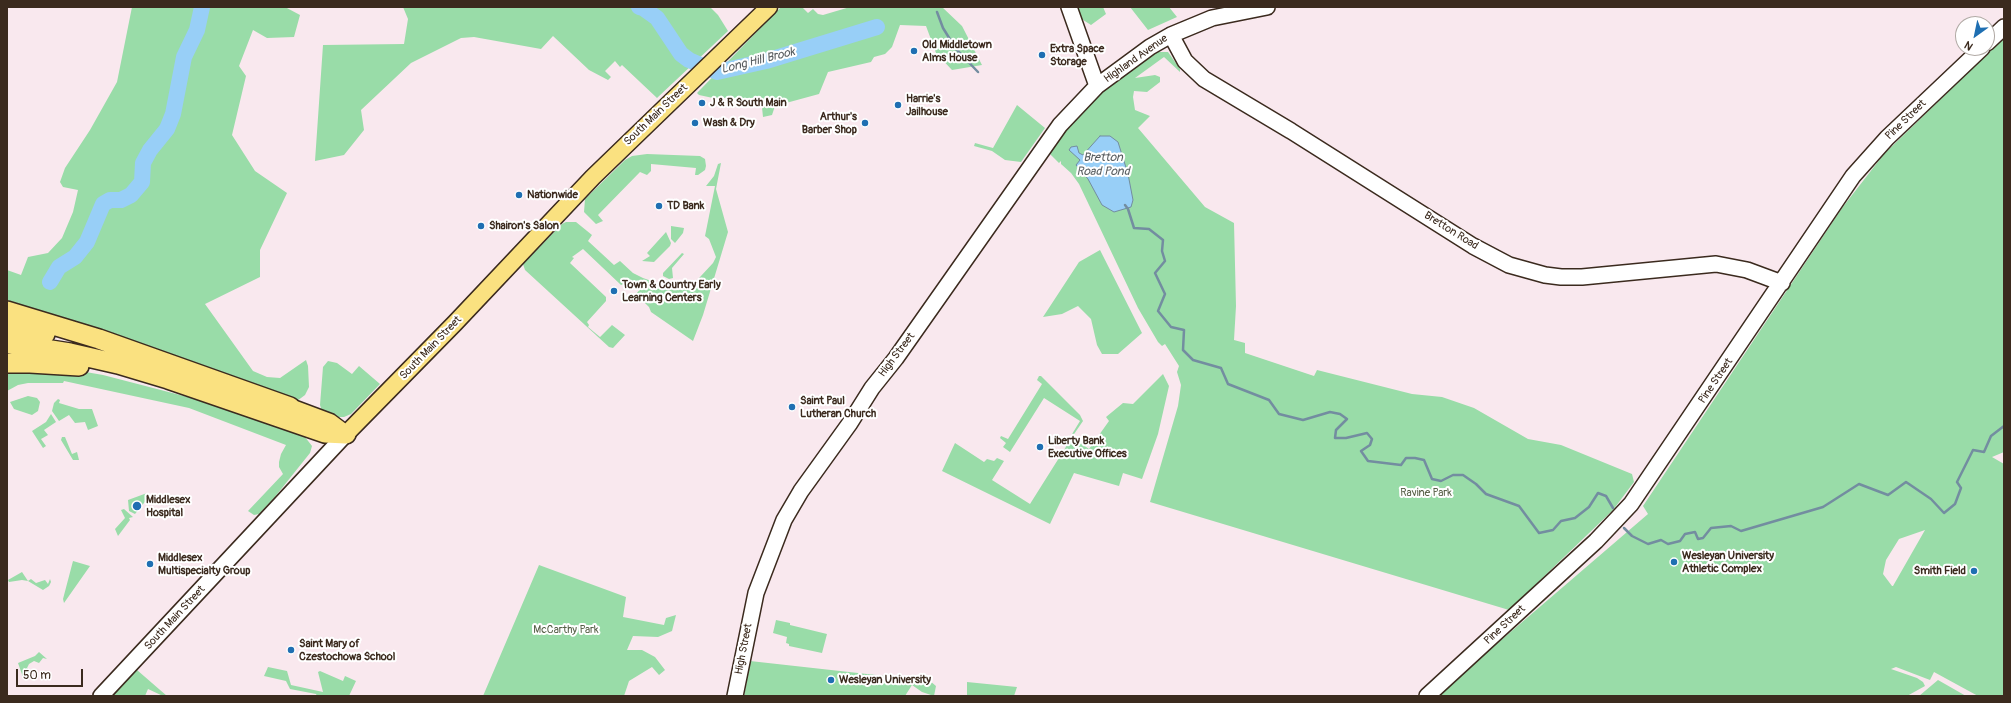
<!DOCTYPE html>
<style>
body{margin:0}
#map{position:relative;width:2011px;height:703px;overflow:hidden;background:#f9e8ee;font-family:Pangolin,sans-serif}
canvas{display:block}
.frame{position:absolute;inset:0;border:8px solid #3b2a1e;pointer-events:none}
.north{position:absolute;left:1955px;top:16px;width:40px;height:40px;box-sizing:border-box;background:#fff;border:1px solid #b1aaa5;border-radius:50%;rotate:213deg;font-size:11px;font-weight:700;line-height:16px;text-align:center;color:#3b2a1e}
.north::after{content:'';display:block;margin:auto;width:14px;height:18px;background:#1f6fb2;clip-path:polygon(50% 0,100% 100%,50% 72%,0 100%)}
.scale{position:absolute;left:16px;top:669px;width:67px;height:18px;box-sizing:border-box;border:2px solid #3b2a1e;border-top:0;padding-left:5px;font-size:12px;line-height:14px;white-space:nowrap;color:#3b2a1e;-webkit-text-stroke:3px #fff;paint-order:stroke}
</style>
<div id="map">
<canvas width="2011" height="703"></canvas>
<div class="frame"></div>
<div class="north">N</div>
<div class="scale">50 m</div>
</div>
<script>
const c = document.querySelector('canvas').getContext('2d');
c.lineJoin = 'round';
function fillPath(path, color) {
  c.fillStyle = color;
  c.fill(path, 'evenodd');
}
function shape(rows) {
  const path = new Path2D();
  for (const r of rows) {
    path.moveTo(r[0], r[1]);
    for (let i = 2; i < r.length; i += 2) path.lineTo(r[i], r[i + 1]);
  }
  return path;
}
function trace(path, color, width, dash) {
  c.strokeStyle = color;
  c.lineWidth = width;
  c.lineCap = dash ? 'butt' : 'round';
  c.setLineDash(dash || []);
  c.stroke(path);
}
function drawText(font, color, halo, rows, align = 'center') {
  c.font = font + ' Pangolin,sans-serif';
  c.lineWidth = 4;
  c.setLineDash([]);
  c.textBaseline = 'middle';
  c.strokeStyle = halo;
  c.fillStyle = color;
  for (const [text, x, y, turn = 0] of rows) {
    c.save();
    c.translate(x, y);
    c.rotate((+turn || 0) * Math.PI / 180);
    c.textAlign = isNaN(turn) ? turn : align;
    if (halo) c.strokeText(text, 0, 0);
    c.fillText(text, 0, 0);
    c.restore();
  }
}
fillPath(shape([
 [132,7,285,7,300,15,294,37,267,38,253,30,239,66,246,76,232,135,255,171,287,193,260,250,260,277,205,304,253,371,267,377,280,378,306,360,308,366,309,387,305,395,297,401,7,300,7,270,21,275,28,257,48,253,62,238,73,212,78,190,63,187,60,182,65,168,90,130,117,82],
 [403,7,710,7,718,15,728,31,657,98,622,65,620,67,615,61,605,71,611,77,608,80,589,70,553,36,541,49,474,37,461,38,411,63,361,110,364,130,344,155,315,161,323,45,404,44,408,19],
 [781,7,802,7,808,13,813,9,818,14,823,15,850,7,942,7,962,26,982,65,952,70,936,53,926,26,900,25,892,47,885,54,874,57,871,62,828,72,819,94,775,106,772,115,763,117,761,98,713,98,699,95,697,93],
 [1074,7,1103,7,1106,14,1091,25,1077,16],
 [1130,7,1169,7,1177,17,1148,30],
 [2004,38,2004,452,1992,457,2004,464,2004,696,1978,696,1934,672,1930,680,1896,667,1891,669,1917,678,1923,682,1925,686,1907,696,1436,696,1648,514,1643,506,1842,208,1884,154],
 [1925,530,1893,586,1892,586,1883,574,1886,560,1899,539],
 [1155,52,1168,52,1180,69,1180,72,1164,57,1135,78,1155,75,1160,77,1160,82,1147,92,1134,91,1133,97,1135,110,1150,116,1138,128,1205,207,1234,223,1236,306,1234,340,1245,343,1245,353,1314,376,1317,370,1412,394,1442,397,1474,408,1528,439,1561,445,1632,474,1634,482,1613,510,1509,610,1150,502,1178,406,1181,385,1177,372,1179,366,1165,344,1162,346,1158,342,1138,308,1079,184,1071,173,1061,164,1061,161,1059,163,1050,154,1050,150,1070,122,1103,90],
 [1017,105,1045,128,1021,162,1005,160,992,151,974,146,975,143,993,148],
 [647,154,700,156,705,159,706,166,705,170,698,175,695,175,696,168,651,164,651,171,647,175,640,172,598,215,603,221,596,224,584,212,585,199,625,160,632,156],
 [721,163,716,189,728,232,703,315,693,341,651,312,649,307,636,294,644,285,633,281,621,285,583,249,572,257,574,258,570,263,606,297,606,301,587,322,589,325,588,327,600,337,612,325,625,335,613,348,609,347,525,270,523,264,562,224,566,222,576,222,592,235,588,241,614,265,620,261,633,273,643,278,668,287,688,290,713,263,716,257,709,239,705,236,715,186,706,186,714,176,718,164],
 [671,226,684,228,683,233,675,243,671,239],
 [666,232,671,243,670,246,654,262,642,261,650,256,647,253],
 [1100,250,1142,333,1118,354,1102,354,1097,345,1091,319,1078,306,1062,314,1043,317,1079,262],
 [682,253,684,254,672,268,673,278,669,279,663,276,663,273],
 [328,361,337,363,352,374,359,366,380,384,351,414,344,417,337,417,322,411,320,405,323,367],
 [80,371,103,375,234,409,293,430,305,437,312,446,310,453,274,498,259,514,254,515,248,511,283,474,279,467,279,462,281,454,286,445,189,408,64,381,63,383,28,383,18,385,7,391,7,374],
 [1163,374,1169,386,1158,434,1142,479,1123,473,1119,486,1074,473,1050,524,942,471,955,443,984,462,987,459,994,461,997,458,1004,461,992,480,1030,504,1069,442,1069,439,1080,421,1044,398,1010,452,1003,447,1006,443,1000,438,1001,436,1008,439,1042,384,1037,380,1039,376,1041,376,1080,415,1083,421,1072,437,1089,449,1109,421,1106,417,1123,403,1133,404],
 [28,396,37,398,40,402,38,411,32,415,14,409,10,402],
 [58,399,60,400,59,403,79,409,92,409,98,426,88,430,85,422,75,423,69,415,59,421,52,411,54,403],
 [51,414,56,422,44,430,48,435,41,439,46,446,43,448,32,431,46,422],
 [62,437,65,437,72,454,77,452,79,460,73,460,61,440],
 [147,493,148,498,135,514,129,511,128,500],
 [124,509,133,517,129,518,130,520,118,536,115,529,125,518,121,510],
 [73,561,90,566,64,603,63,599],
 [539,565,626,597,623,617,664,625,666,618,676,615,672,631,658,637,633,636,627,650,642,650,655,657,665,670,659,675,652,667,629,681,624,696,483,696],
 [22,572,28,581,31,579,36,583,45,580,48,584,50,579,51,582,49,586,43,590,28,581,22,580,9,582,8,580],
 [776,620,790,623,790,625,827,634,822,653,789,646,789,644,786,643,787,637,773,633],
 [39,652,47,659,43,658,39,663,34,661,29,664,27,668,32,672,24,680,18,663,35,656],
 [750,661,930,681,936,686,934,696,922,692,912,685,905,696,744,696,747,681,746,664],
 [268,667,287,671,291,685,323,692,318,672,320,671,343,681,345,676,356,681,349,696,317,696,316,694,290,689,286,681,264,676],
 [137,670,167,696,163,696,148,689,145,696,111,696],
 [1938,680,1966,696,1919,696],
 [967,682,1017,687,1014,696,967,696]
]), '#99dca8');
const water = shape([
 [1100,136,1110,136,1118,142,1128,174,1133,200,1131,207,1114,212,1102,205,1088,179,1076,165,1080,160,1069,150,1071,147,1077,146,1079,153,1083,155,1100,136]
]);
fillPath(water, '#98cff7');
trace(water, '#738da0', 1);
trace(shape([
 [937,12,943,28,956,49,978,72],
 [1125,205,1128,209,1134,228,1149,229,1163,240,1162,251,1165,261,1155,273,1165,294,1158,311,1171,327,1184,330,1183,350,1193,360,1221,368,1228,384,1269,400,1279,414,1303,420,1330,412,1340,414,1347,419,1336,430,1335,438,1346,438,1367,433,1372,439,1370,445,1361,451,1368,461,1401,465,1406,458,1415,458,1424,460,1432,479,1441,481,1453,475,1463,475,1476,484,1486,494,1519,506,1539,533,1553,530,1561,521,1575,518,1589,507,1598,493,1606,496,1613,508],
 [1624,528,1632,536,1648,544,1661,540,1668,544,1680,541,1685,534,1695,532,1698,539,1703,538,1711,528,1731,526,1741,531,1823,507,1859,484,1888,495,1906,482,1931,499,1944,513,1955,504,1961,488,1957,482,1973,450,1984,452,1991,436,2004,426]
]), '#738da0', 2.5);
trace(shape([
 [639,7,643,8,657,18,681,54,689,60,717,72,766,61,877,27],
 [50,282,59,267,75,257,87,242,103,204,110,200,121,200,131,195,142,182,143,163,150,150,167,129,173,114,184,57,197,30,202,7]
]), '#98cff7', 16);
const secondary = shape([
 [1069,7,1097,86],
 [1171,35,1185,61,1204,79,1291,131,1473,246,1509,265,1545,275,1561,277,1582,277,1716,264,1747,270,1782,283],
 [1987,43,2004,27],
 [101,696,346,434],
 [735,696,756,593,784,520,801,491,850,423,872,388,896,358,1060,125,1097,86,1150,47,1171,35,1212,18,1267,7],
 [1427,696,1596,541,1631,504,1853,176,1887,138,1982,48]
]);
const primary = shape([
 [290,407,330,422,346,434,455,323,593,177,769,7]
]);
const highway = shape([
 [7,311,99,339,290,407],
 [7,328,45,334],
 [7,343,70,353,118,364,168,379,325,433,346,434],
 [7,363,30,363,79,366]
]);
trace(secondary, '#3b2a1e', 18);
trace(primary, '#3b2a1e', 19);
trace(highway, '#3b2a1e', 22);
trace(secondary, '#fff', 15);
trace(primary, '#fae180', 16);
trace(highway, '#fae180', 19);
for (const [x, y, r, color] of [
 [914,51,4,"#1f6fb2"],
 [1042,55,4,"#1f6fb2"],
 [702,103,4,"#1f6fb2"],
 [898,105,4,"#1f6fb2"],
 [695,123,4,"#1f6fb2"],
 [865,123,4,"#1f6fb2"],
 [519,195,4,"#1f6fb2"],
 [659,206,4,"#1f6fb2"],
 [481,226,4,"#1f6fb2"],
 [614,291,4,"#1f6fb2"],
 [792,407,4,"#1f6fb2"],
 [1040,447,4,"#1f6fb2"],
 [137,506,5,"#1f6fb2"],
 [1674,562,4,"#1f6fb2"],
 [150,564,4,"#1f6fb2"],
 [1974,571,4,"#1f6fb2"],
 [291,650,4,"#1f6fb2"],
 [831,680,4,"#1f6fb2"]
]) {
  const dot = new Path2D();
  dot.arc(x, y, r, 0, 2 * Math.PI);
  c.fillStyle = color;
  c.fill(dot);
  trace(dot, '#fff', 1.5);
}
drawText('bold 11px', '#3b2a1e', '#fff', [
 ["Old Middletown",922,45],
 ["Alms House",922,58],
 ["Extra Space",1050,49],
 ["Storage",1050,62],
 ["Harrie's",906,99],
 ["Jailhouse",906,112],
 ["J & R South Main",710,103],
 ["Arthur's",857,117,"right"],
 ["Barber Shop",857,130,"right"],
 ["Wash & Dry",703,123],
 ["Nationwide",527,195],
 ["TD Bank",667,206],
 ["Shairon's Salon",489,226],
 ["Town & Country Early",622,285],
 ["Learning Centers",622,298],
 ["Saint Paul",800,401],
 ["Lutheran Church",800,414],
 ["Liberty Bank",1048,441],
 ["Executive Offices",1048,454],
 ["Middlesex",146,500],
 ["Hospital",146,513],
 ["Wesleyan University",1682,556],
 ["Athletic Complex",1682,569],
 ["Middlesex",158,558],
 ["Multispecialty Group",158,571],
 ["Smith Field",1966,571,"right"],
 ["Saint Mary of",299,644],
 ["Czestochowa School",299,657],
 ["Wesleyan University",839,680]
], 'left');
drawText('11px', '#3b2a1e', '#fff', [
 ["Highland Avenue",1136,59,-35],
 ["South Main Street",656,115,-44],
 ["Pine Street",1906,120,-44],
 ["Bretton Road",1451,231,32],
 ["South Main Street",431,348,-46],
 ["High Street",897,355,-53],
 ["Pine Street",1716,381,-56],
 ["South Main Street",175,618,-47],
 ["Pine Street",1505,625,-43],
 ["High Street",744,649,-79]
]);
drawText('11px', '#575f47', '#fff', [
 ["Ravine Park",1426,493],
 ["McCarthy Park",566,630]
]);
drawText('italic 12px', '#575c5f', '#fff', [
 ["Long Hill Brook",758,61,-14],
 ["Bretton",1103,158],
 ["Road Pond",1103,172]
]);
</script>
